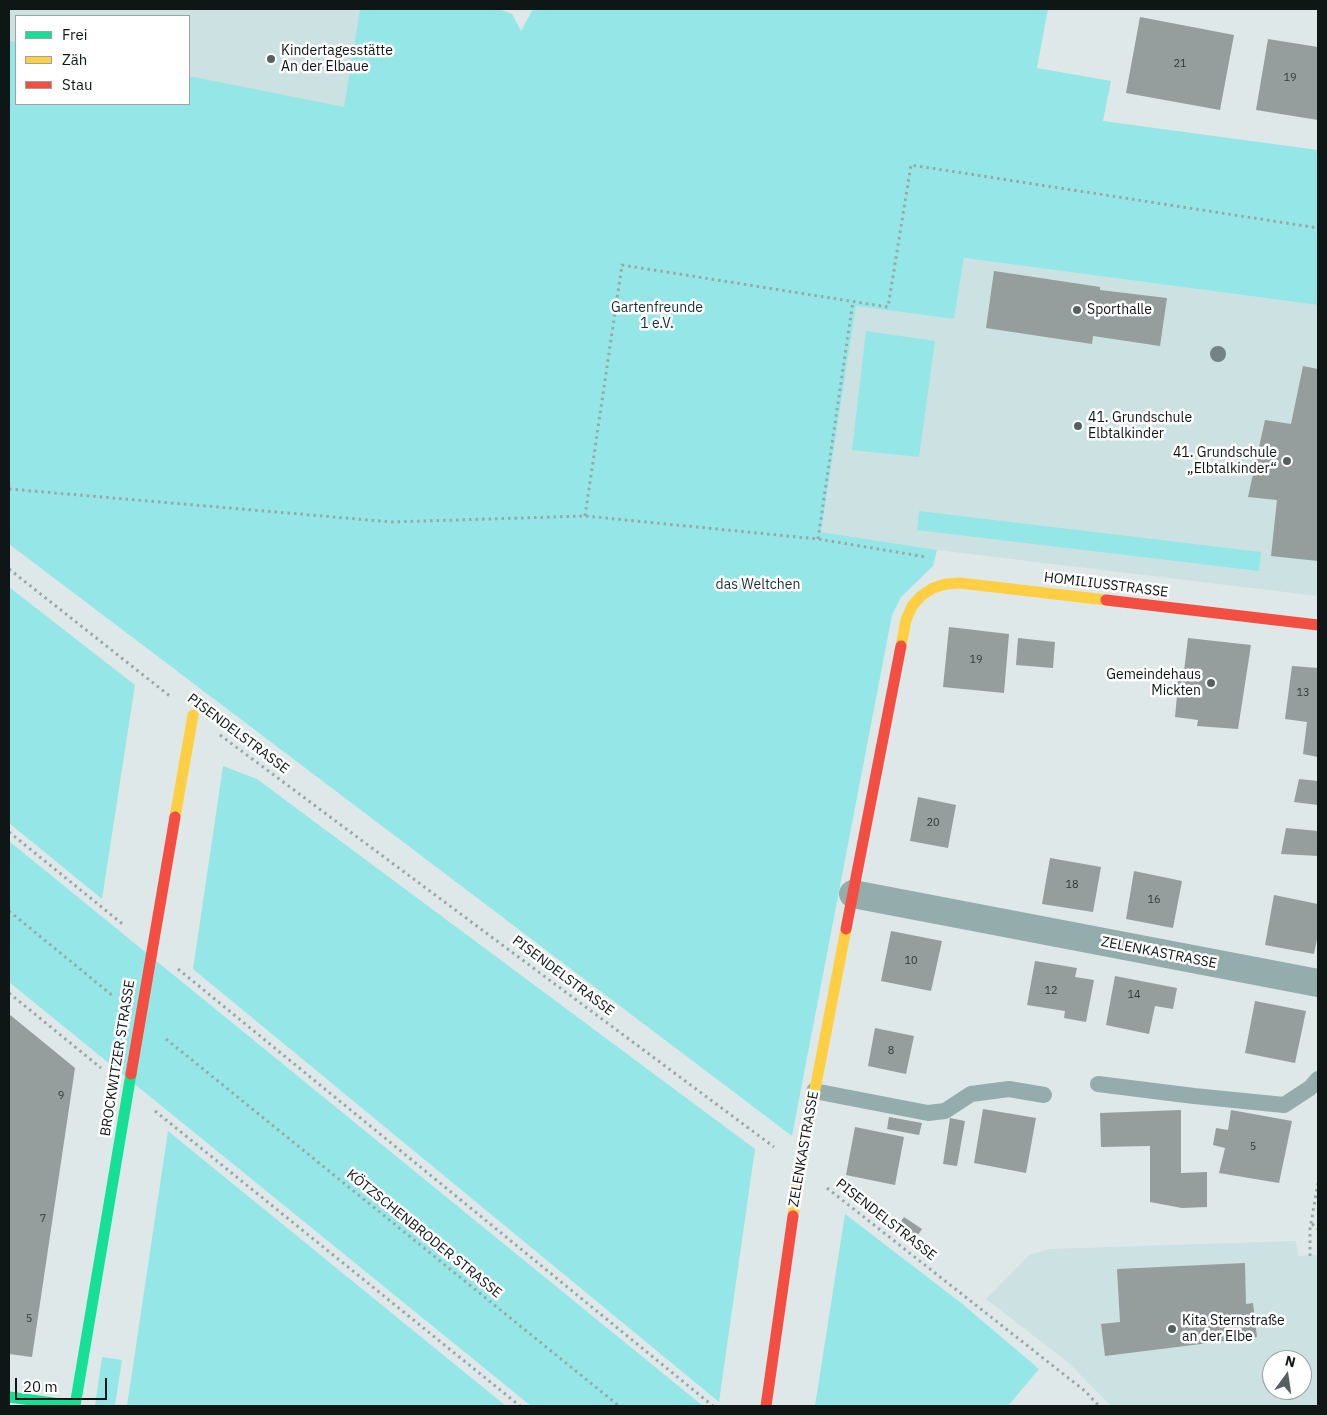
<!DOCTYPE html>
<meta charset="utf-8">
<style>
body{margin:0}
#map{position:relative;width:1327px;height:1415px;overflow:hidden;background:#dee8e8;font-family:"IBM Plex Sans",sans-serif}
canvas{display:block}
.frame{position:absolute;inset:0;border:10px solid #0f1616;pointer-events:none}
.legend{position:absolute;left:15px;top:15px;width:175px;height:90px;box-sizing:border-box;background:#fff;border:1px solid #9fa2a2;margin:0;padding:6px 9px;list-style:none;font-size:15px;color:#0f1616}
.legend li{display:flex;align-items:center;gap:10px;height:25px}
.legend b{width:25px;border:1px solid #9fa2a2}
.north{position:absolute;left:1262px;top:1350px;width:50px;height:50px;box-sizing:border-box;background:#fff;border:1px solid #9fa2a2;border-radius:50%;rotate:14deg;font-size:14px;font-weight:700;line-height:20px;text-align:center;color:#0f1616}
.north::after{content:'';display:block;margin:auto;width:18px;height:22px;background:#576060;clip-path:polygon(50% 0,100% 100%,50% 72%,0 100%)}
.scale{position:absolute;left:15px;top:1378px;width:92px;height:22px;box-sizing:border-box;border:2px solid #0f1616;border-top:0;padding-left:6px;font-size:15px;line-height:18px;white-space:nowrap;color:#0f1616;-webkit-text-stroke:4px #fff;paint-order:stroke}
</style>
<div id="map">
<canvas width="1327" height="1415"></canvas>
<div class="frame"></div>
<ul class="legend">
<li><b style="height:6px;background:#16e098"></b>Frei</li>
<li><b style="height:6px;background:#ffcf43"></b>Zäh</li>
<li><b style="height:6px;background:#f24e42"></b>Stau</li>
</ul>
<div class="north">N</div>
<div class="scale">20 m</div>
</div>
<script>
const c = document.querySelector('canvas').getContext('2d');
c.lineJoin = 'round';
function fillPath(path, color) {
  c.fillStyle = color;
  c.fill(path, 'evenodd');
}
function shape(rows) {
  const path = new Path2D();
  for (const r of rows) {
    path.moveTo(r[0], r[1]);
    for (let i = 2; i < r.length; i += 2) path.lineTo(r[i], r[i + 1]);
  }
  return path;
}
function trace(path, color, width, dash) {
  c.strokeStyle = color;
  c.lineWidth = width;
  c.lineCap = dash ? 'butt' : 'round';
  c.setLineDash(dash || []);
  c.stroke(path);
}
function drawText(font, color, halo, rows, align = 'center') {
  c.font = font + ' "IBM Plex Sans",sans-serif';
  c.lineWidth = 5;
  c.setLineDash([]);
  c.textBaseline = 'middle';
  c.strokeStyle = halo;
  c.fillStyle = color;
  for (const [text, x, y, turn = 0] of rows) {
    c.save();
    c.translate(x, y);
    c.rotate((+turn || 0) * Math.PI / 180);
    c.textAlign = isNaN(turn) ? turn : align;
    if (halo) c.strokeText(text, 0, 0);
    c.fillText(text, 0, 0);
    c.restore();
  }
}
fillPath(shape([
 [9,9,360,9,344,108,189,76,189,16,16,16,16,42,9,40],
 [964,258,1318,305,1318,596,937,550,821,532,856,306,954,319],
 [1296,1241,1298,1256,1318,1255,1318,1406,1111,1406,1069,1363,986,1299,1029,1255,1049,1249],
 [1272,1360,1302,1360,1302,1390,1272,1390]
]), '#cce1e1');
fillPath(shape([
 [360,9,499,9,512,14,521,31,533,9,1048,9,1037,68,1111,81,1103,121,1318,150,1318,305,964,258,954,319,856,306,821,532,937,550,933,566,901,597,892,615,792,1136,9,544,9,40,16,42,16,104,189,104,189,76,344,107],
 [866,331,935,341,919,457,852,450],
 [919,511,1261,552,1259,571,917,530],
 [9,587,135,685,102,899,9,823],
 [223,766,257,779,755,1149,719,1402,193,969],
 [9,841,703,1406,531,1406,9,982],
 [168,1131,506,1406,127,1406],
 [845,1214,960,1302,1039,1369,1008,1406,815,1406],
 [102,1357,122,1360,115,1406,95,1406]
]), '#95e7e7');
fillPath(shape([
 [1140,17,1234,35,1220,110,1126,93],
 [1268,39,1318,47,1318,120,1256,110],
 [994,271,1100,287,1100,290,1167,298,1160,346,1093,336,1092,344,986,328],
 [1303,366,1318,369,1318,561,1271,556,1277,500,1248,497,1265,420,1291,424],
 [949,627,1009,634,1004,693,943,687],
 [1018,638,1055,642,1053,668,1016,665],
 [1188,638,1251,645,1238,729,1197,726,1198,720,1175,717,1178,685,1174,681,1176,673,1184,671],
 [1292,666,1318,668,1318,757,1303,754,1307,722,1285,719],
 [1299,779,1318,781,1318,805,1294,802],
 [918,797,956,805,948,848,910,841],
 [1286,828,1318,831,1318,856,1281,854],
 [1050,858,1101,867,1093,912,1042,904],
 [1134,871,1182,881,1173,928,1126,919],
 [1274,895,1318,904,1318,934,1314,954,1265,945],
 [891,931,942,941,931,991,881,981],
 [1035,961,1077,968,1075,977,1094,980,1086,1022,1064,1018,1065,1011,1027,1005],
 [1115,976,1177,988,1173,1009,1155,1006,1149,1034,1106,1025],
 [1255,1001,1306,1011,1295,1063,1245,1053],
 [9,1014,75,1068,32,1357,9,1354],
 [875,1028,914,1036,906,1074,868,1066],
 [983,1109,1036,1118,1026,1173,974,1163],
 [1181,1110,1181,1173,1207,1172,1207,1207,1182,1208,1150,1202,1150,1146,1101,1147,1100,1113],
 [1231,1110,1292,1121,1279,1183,1219,1173,1225,1148,1213,1145,1216,1128,1228,1130],
 [889,1117,922,1123,919,1135,887,1129],
 [950,1118,965,1121,957,1166,943,1164],
 [855,1127,904,1137,895,1185,846,1175],
 [904,1217,922,1229,912,1244,894,1231],
 [1245,1263,1246,1304,1253,1303,1257,1337,1105,1356,1101,1324,1120,1322,1117,1269]
]), '#959d9d');
trace(shape([
 [9,489,392,522,585,516,818,539,926,557],
 [585,516,622,265,888,307,911,165,1318,228],
 [818,539,853,301],
 [9,569,171,697],
 [220,735,774,1147],
 [9,832,125,926],
 [9,911,113,996],
 [178,969,713,1406],
 [9,993,101,1068],
 [166,1039,619,1406],
 [155,1111,520,1406],
 [827,1188,1085,1391,1099,1406],
 [1312,1224,1318,1229],
 [1310,1256,1310,1229,1318,1183]
]), '#98a8a8', 3, [2.5, 4]);
trace(shape([
 [1098,1084,1194,1096,1284,1105,1310,1088,1318,1079],
 [814,1091,928,1113,945,1111,971,1094,1009,1089,1044,1095]
]), '#94acac', 16);
trace(shape([
 [853,894,1318,983]
]), '#94acac', 28);
trace(shape([
 [9,1397,75,1406,131,1074]
]), '#16e098', 11);
trace(shape([
 [901,646,906,620,912,606,921,596,933,588,946,584,960,583,1106,600],
 [175,817,193,715],
 [793,1216,800,1167,846,929]
]), '#ffcf43', 11);
trace(shape([
 [1106,600,1318,625],
 [846,929,901,646],
 [131,1074,175,817],
 [766,1406,793,1216]
]), '#f24e42', 11);
c.fillStyle = '#718383';
for (const [x, y] of [
 [1218,354]
]) {
  c.beginPath();
  c.arc(x, y, 8, 0, 2 * Math.PI);
  c.fill();
}
for (const [x, y, r, color] of [
 [271,59,5,"#576060"],
 [1077,310,5,"#576060"],
 [1078,426,5,"#576060"],
 [1287,461,5,"#576060"],
 [1211,683,5,"#576060"],
 [1172,1329,5,"#576060"]
]) {
  const dot = new Path2D();
  dot.arc(x, y, r, 0, 2 * Math.PI);
  c.fillStyle = color;
  c.fill(dot);
  trace(dot, '#fff', 2);
}
drawText('11px', '#303838', null, [
 ["21",1180,64],
 ["19",1290,78],
 ["19",976,660],
 ["13",1303,693],
 ["20",933,823],
 ["18",1072,885],
 ["16",1154,900],
 ["10",911,961],
 ["12",1051,991],
 ["14",1134,995],
 ["8",891,1051],
 ["9",61,1096],
 ["5",1253,1147],
 ["7",43,1219],
 ["5",29,1319]
]);
drawText('14px', '#0f1616', '#fff', [
 ["Kindertagesstätte",281,51],
 ["An der Elbaue",281,67],
 ["Sporthalle",1087,310],
 ["41. Grundschule",1088,418],
 ["Elbtalkinder",1088,434],
 ["41. Grundschule",1277,453,"right"],
 ["„Elbtalkinder“",1277,469,"right"],
 ["Gemeindehaus",1201,675,"right"],
 ["Mickten",1201,691,"right"],
 ["Kita Sternstraße",1182,1321],
 ["an der Elbe",1182,1337]
], 'left');
drawText('14px', '#173030', '#fff', [
 ["Gartenfreunde",657,308],
 ["1 e.V.",657,324],
 ["das Weltchen",758,585]
]);
drawText('14px', '#0f1616', '#fff', [
 ["HOMILIUSSTRASSE",1106,585,7],
 ["PISENDELSTRASSE",238,734,37],
 ["ZELENKASTRASSE",1159,953,11],
 ["PISENDELSTRASSE",563,976,37],
 ["BROCKWITZER STRASSE",118,1058,-81],
 ["ZELENKASTRASSE",804,1149,-80],
 ["PISENDELSTRASSE",886,1220,38],
 ["KÖTZSCHENBRODER STRASSE",424,1234,39]
]);
</script>
